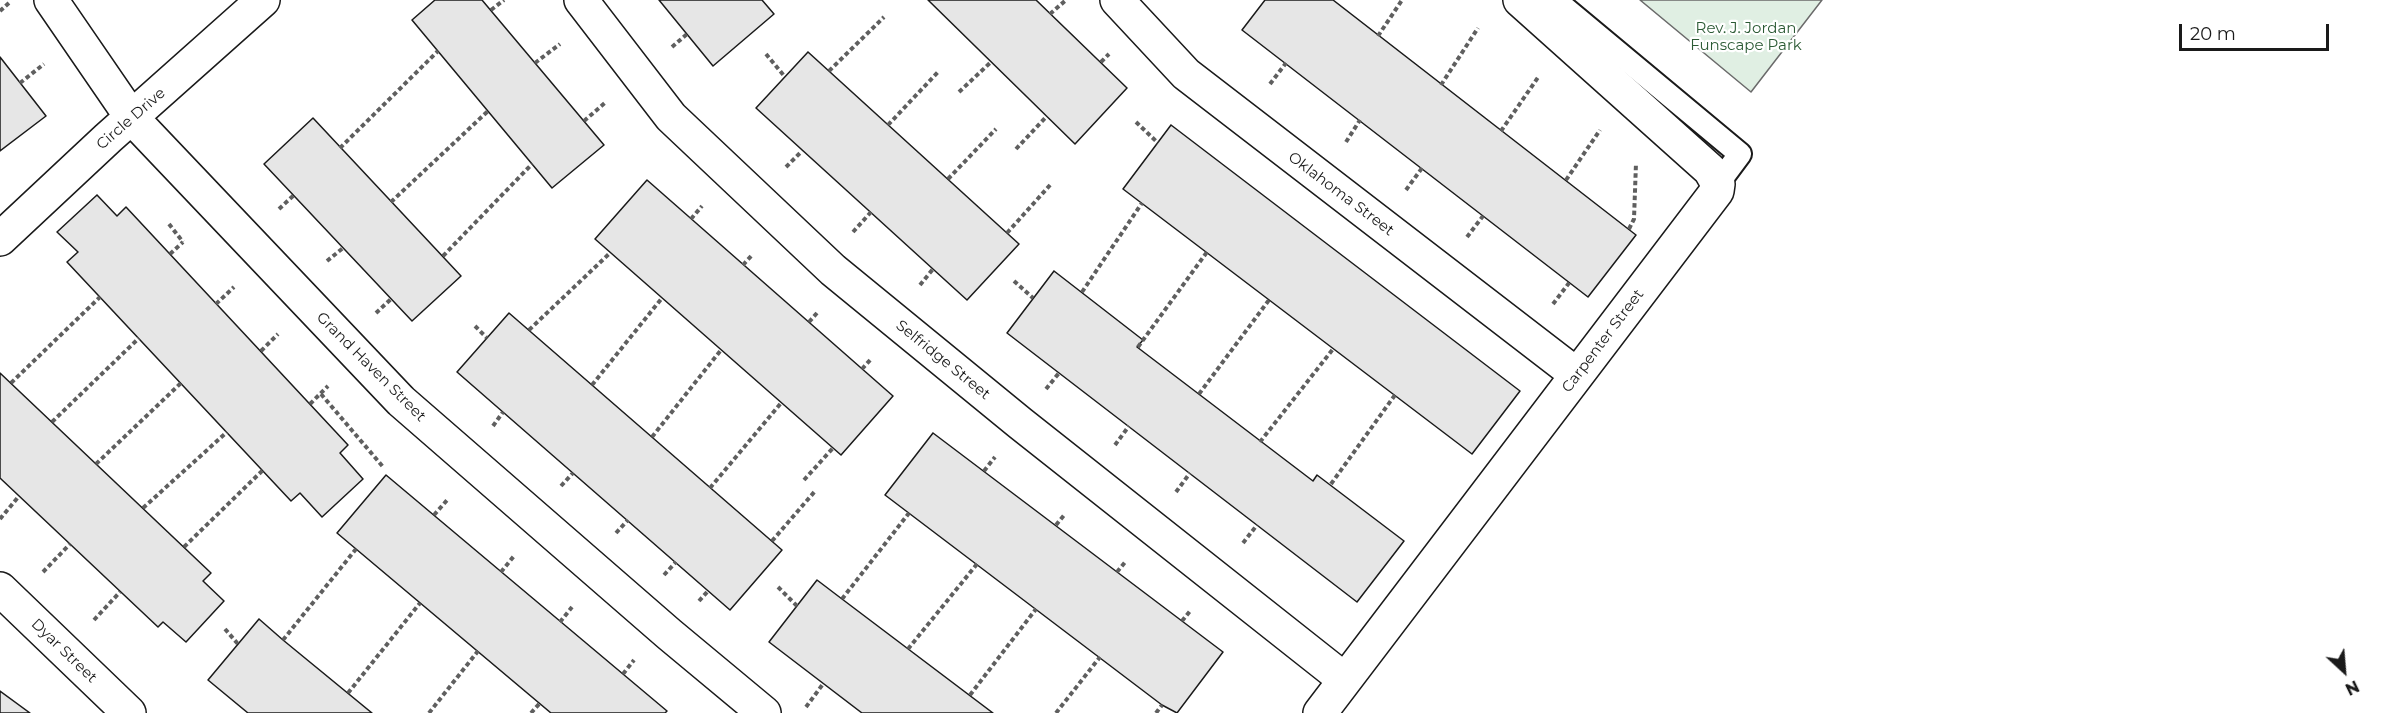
<!DOCTYPE html>
<style>
body{margin:0}
#map{position:relative;width:2386px;height:713px;overflow:hidden;background:#fff;font-family:Montserrat,sans-serif}
canvas{display:block}
.north{position:absolute;left:2314px;top:641px;width:60px;height:60px;-webkit-text-stroke:4px #fff;paint-order:stroke;rotate:154deg;font-size:16px;font-weight:700;line-height:24px;text-align:center;color:#1a1a1a}
.north::after{content:'';display:block;margin:auto;width:21px;height:27px;background:#1a1a1a;clip-path:polygon(50% 0,100% 100%,50% 72%,0 100%)}
.scale{position:absolute;left:2179px;top:24px;width:150px;height:27px;box-sizing:border-box;border:3px solid #1a1a1a;border-top:0;padding-left:8px;font-size:18px;line-height:21px;white-space:nowrap;color:#1a1a1a;-webkit-text-stroke:4px #fff;paint-order:stroke}
</style>
<div id="map">
<canvas width="2386" height="713"></canvas>
<div class="north">N</div>
<div class="scale">20 m</div>
</div>
<script>
const c = document.querySelector('canvas').getContext('2d');
c.lineJoin = 'round';
function fillPath(path, color) {
  c.fillStyle = color;
  c.fill(path, 'evenodd');
}
function shape(rows) {
  const path = new Path2D();
  for (const r of rows) {
    path.moveTo(r[0], r[1]);
    for (let i = 2; i < r.length; i += 2) path.lineTo(r[i], r[i + 1]);
  }
  return path;
}
function trace(path, color, width, dash) {
  c.strokeStyle = color;
  c.lineWidth = width;
  c.lineCap = dash ? 'butt' : 'round';
  c.setLineDash(dash || []);
  c.stroke(path);
}
function drawText(font, color, halo, rows, align = 'center') {
  c.font = font + ' Montserrat,sans-serif';
  c.lineWidth = 4.5;
  c.setLineDash([]);
  c.textBaseline = 'middle';
  c.strokeStyle = halo;
  c.fillStyle = color;
  for (const [text, x, y, turn = 0] of rows) {
    c.save();
    c.translate(x, y);
    c.rotate((+turn || 0) * Math.PI / 180);
    c.textAlign = isNaN(turn) ? turn : align;
    if (halo) c.strokeText(text, 0, 0);
    c.fillText(text, 0, 0);
    c.restore();
  }
}
const green = shape([
 [1640,0,1822,0,1751,92,1640,0]
]);
fillPath(green, '#e0efe3');
trace(green, '#6a6a6a', 1.5);
const building = shape([
 [435,0,482,0,604,145,552,188,412,20,435,0],
 [659,0,762,0,774,14,713,66,659,0],
 [928,0,1036,0,1127,88,1075,144,928,0],
 [1265,0,1333,0,1636,235,1588,297,1242,30,1265,0],
 [808,52,1019,244,967,300,756,108,808,52],
 [0,57,46,116,0,151,0,57],
 [313,118,461,276,412,321,264,164,313,118],
 [1171,125,1520,391,1472,454,1123,189,1171,125],
 [647,180,893,396,841,455,595,239,647,180],
 [97,195,117,216,126,207,348,445,340,453,363,479,322,517,300,493,291,501,67,262,78,252,57,232,97,195],
 [1054,271,1143,340,1137,347,1313,481,1317,475,1404,541,1357,602,1007,333,1054,271],
 [509,313,782,550,730,610,457,372,509,313],
 [0,373,211,573,203,581,224,601,186,642,163,622,158,627,0,478,0,373],
 [933,433,1223,652,1177,713,1162,705,885,495,933,433],
 [386,475,667,711,665,713,551,713,337,533,386,475],
 [817,580,842,599,993,713,862,713,769,642,817,580],
 [259,619,283,640,372,713,248,713,208,680,259,619],
 [0,691,30,713,0,713,0,691]
]);
fillPath(building, '#e6e6e6');
trace(building, '#1a1a1a', 1.5);
const lane = shape([
 [1555,0,1740,154,1711,193]
]);
const street = shape([
 [51,0,132,118,401,401,669,634,764,713],
 [581,0,671,117,833,270,1020,423,1345,680],
 [1117,0,1186,74,1577,375],
 [0,239,108,138,263,0],
 [0,589,129,713],
 [1320,713,1717,191,1718,184,1710,170,1520,0]
]);
trace(lane, '#1a1a1a', 26);
trace(street, '#1a1a1a', 36);
trace(shape([
 [491,10,504,0],
 [0,11,10,2],
 [1050,14,1066,0],
 [1378,36,1402,0],
 [672,47,687,34],
 [766,54,785,77],
 [1101,62,1109,54],
 [535,63,560,44],
 [829,71,884,17],
 [20,83,44,64],
 [1270,84,1286,63],
 [1441,85,1478,28],
 [959,92,991,62],
 [584,121,606,102],
 [1136,122,1158,143],
 [888,125,938,72],
 [1501,131,1539,76],
 [1346,142,1360,120],
 [340,148,438,51],
 [1016,149,1047,116],
 [786,167,802,151],
 [948,179,996,129],
 [1566,180,1600,130],
 [1406,190,1422,168],
 [391,202,488,111],
 [279,209,294,195],
 [691,219,702,206],
 [169,224,183,242],
 [1629,229,1634,219,1636,163],
 [853,232,871,212],
 [1007,233,1051,184],
 [1467,237,1483,216],
 [170,254,183,242],
 [443,256,532,164],
 [327,261,343,248],
 [743,265,753,254],
 [1014,281,1033,298],
 [920,285,933,269],
 [1082,292,1142,203],
 [216,304,234,287],
 [1553,304,1569,283],
 [376,313,391,299],
 [809,322,817,313],
 [475,326,487,338],
 [529,330,610,253],
 [1138,347,1207,252],
 [261,351,278,334],
 [862,369,872,358],
 [11,383,100,297],
 [592,385,662,298],
 [1046,389,1059,373],
 [321,394,384,468],
 [1199,394,1269,300],
 [310,404,328,386],
 [52,422,139,338],
 [493,426,503,412],
 [652,437,721,350],
 [1260,442,1333,349],
 [1115,445,1129,426],
 [96,464,181,383],
 [984,471,995,457],
 [804,480,833,448],
 [1331,484,1395,395],
 [561,486,573,473],
 [710,488,781,403],
 [1176,492,1190,473],
 [143,508,227,432],
 [434,515,448,499],
 [0,519,19,496],
 [1056,525,1065,514],
 [616,533,628,520],
 [772,541,816,490],
 [1243,543,1257,525],
 [184,547,263,470],
 [43,572,70,544],
 [501,572,514,556],
 [1117,572,1126,561],
 [664,575,676,562],
 [778,587,797,606],
 [842,599,909,513],
 [699,601,708,591],
 [94,620,120,592],
 [1182,621,1190,611],
 [560,622,572,607],
 [225,629,238,644],
 [283,640,356,549],
 [908,649,977,564],
 [623,674,634,660],
 [348,693,420,603],
 [970,695,1036,609],
 [806,707,823,684],
 [429,713,478,651],
 [531,713,540,703],
 [1056,713,1100,657],
 [1156,713,1162,705]
]), '#5f5f5f', 4, [4.5, 3]);
trace(lane, '#fff', 22);
trace(street, '#fff', 33);
drawText('15px', '#2b5a34', '#fff', [
 ["Rev. J. Jordan",1746,29],
 ["Funscape Park",1746,46]
]);
drawText('15px', '#1a1a1a', '#fff', [
 ["Circle Drive",131,119,-41],
 ["Oklahoma Street",1341,194,37],
 ["Carpenter Street",1603,341,-53],
 ["Selfridge Street",943,360,39],
 ["Grand Haven Street",371,367,45],
 ["Dyar Street",64,651,44]
]);
</script>
